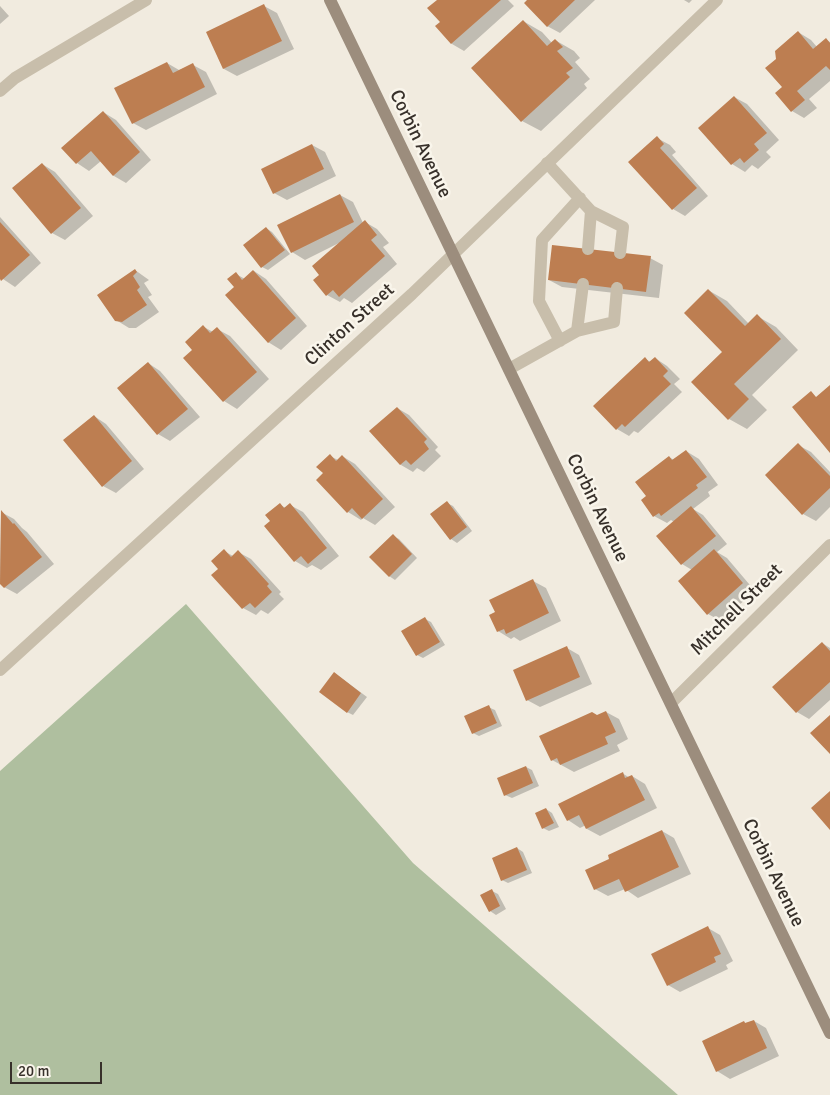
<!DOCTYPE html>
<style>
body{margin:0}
#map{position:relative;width:830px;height:1095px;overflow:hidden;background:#f1ebdf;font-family:Signika,sans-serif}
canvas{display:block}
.scale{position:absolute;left:10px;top:1062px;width:92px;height:22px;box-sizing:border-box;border:2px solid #37302a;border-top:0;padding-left:6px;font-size:15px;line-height:18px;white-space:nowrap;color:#37302a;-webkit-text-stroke:4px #f9f5eb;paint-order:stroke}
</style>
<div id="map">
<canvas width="830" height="1095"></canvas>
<div class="scale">20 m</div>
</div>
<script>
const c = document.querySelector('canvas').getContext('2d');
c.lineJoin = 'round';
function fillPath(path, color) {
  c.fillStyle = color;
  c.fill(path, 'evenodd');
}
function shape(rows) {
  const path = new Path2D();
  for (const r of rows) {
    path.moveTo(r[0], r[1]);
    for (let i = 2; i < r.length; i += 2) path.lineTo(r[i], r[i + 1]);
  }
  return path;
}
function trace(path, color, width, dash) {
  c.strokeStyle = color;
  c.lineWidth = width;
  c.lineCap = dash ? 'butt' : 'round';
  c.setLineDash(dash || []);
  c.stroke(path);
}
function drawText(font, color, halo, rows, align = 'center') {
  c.font = font + ' Signika,sans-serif';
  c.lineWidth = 5;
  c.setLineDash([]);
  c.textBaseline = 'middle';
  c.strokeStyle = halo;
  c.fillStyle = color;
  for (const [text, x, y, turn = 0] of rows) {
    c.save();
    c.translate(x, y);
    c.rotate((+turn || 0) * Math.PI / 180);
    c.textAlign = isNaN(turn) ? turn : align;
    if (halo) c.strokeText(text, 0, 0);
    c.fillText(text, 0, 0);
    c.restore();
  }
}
fillPath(shape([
 [186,604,413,863,678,1095,0,1095,0,771]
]), '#afbf9f');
fillPath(shape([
 [439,0,508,0,514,6,464,51,452,44,441,22],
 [529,0,595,0,560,33,547,26],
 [684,0,692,0,689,3],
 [0,6,9,16,0,24],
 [264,6,277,13,294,49,237,76,224,69,208,33],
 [523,21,542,32,552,43,555,40,574,51,580,58,575,62,590,79,584,84,587,88,541,131,522,121],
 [798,32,811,40,817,47,826,40,830,42,830,81,809,99,817,108,804,118,792,111,783,87,777,59],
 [167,63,179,70,193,65,206,72,217,94,146,130,133,123],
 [734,97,747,104,779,140,766,152,771,157,758,169,752,165,745,172,732,164,700,128],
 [103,112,116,120,151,160,126,183,114,176,101,161,89,171,77,163],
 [657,138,670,145,676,152,672,155,708,196,685,216,673,209],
 [312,145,325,152,336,176,287,200,274,193],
 [42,164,55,172,93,216,65,240,52,233],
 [340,195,353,202,363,223,365,222,377,229,389,243,383,247,397,264,352,303,344,298,340,302,327,295,321,275,339,243,305,260,292,252],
 [0,217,41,263,15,287,0,277],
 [266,228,272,232,290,254,268,270,262,267],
 [650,258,663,265,659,298,562,287,549,280],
 [135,270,149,280,144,283,152,295,148,297,159,312,136,328,129,328,116,320],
 [254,271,266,279,307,326,281,350,268,342,236,287,236,274,245,279],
 [708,290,727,301,749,324,757,316,776,327,798,350,752,395,767,410,747,429,729,419,723,352],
 [204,327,213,332,217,329,230,336,269,379,237,409,224,401,185,358,194,350],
 [655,358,667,366,680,379,674,384,682,392,638,433,634,431,629,436,617,429,645,359,651,362],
 [148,363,160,371,200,417,170,441,158,434],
 [397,408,409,415,438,447,435,450,441,456,424,472,417,468,413,472,401,465,371,432],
 [94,416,106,424,144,469,116,493,103,486],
 [798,445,811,452,830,472,830,507,816,521,803,514],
 [686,451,699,459,718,485,708,492,710,496,693,509,703,515,727,544,717,552,727,558,755,591,721,621,708,614,692,570,682,564,674,522,671,520,667,523,654,516,648,496,669,457,674,460],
 [330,456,338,460,342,456,355,464,395,507,375,525,363,518,361,520,348,512,318,480,324,473],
 [447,503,453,506,472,531,457,543,451,539,431,514],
 [280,505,286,508,290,505,303,512,339,556,321,570,312,565,307,568,295,561,272,521],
 [1,512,14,519,22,528,27,532,54,564,17,594,4,587,0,582],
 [393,536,399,539,417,558,395,580,389,576],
 [224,551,233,556,238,552,251,559,281,592,279,594,284,599,268,614,261,610,256,615,243,608],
 [533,581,546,588,561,621,520,641,514,637,511,639,498,631,496,613],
 [425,619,431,622,445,645,423,658,417,655],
 [822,643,830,648,830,700,809,719,797,712],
 [567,648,579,655,592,684,540,707,527,700],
 [340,677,367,697,353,715,347,712],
 [488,707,495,710,502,726,479,736,473,733],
 [606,712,619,719,628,739,617,745,620,751,574,772,552,760,597,716],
 [526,767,532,770,539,786,512,798,505,795],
 [622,773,630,778,632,776,645,784,657,808,600,836,587,829,586,825,580,828,568,820],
 [546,809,552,813,559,827,549,831,543,828],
 [662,831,674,838,691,874,638,898,625,889,608,896,595,889],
 [517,848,523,852,532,873,508,883,502,880],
 [492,891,498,894,506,909,496,915,490,911],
 [708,928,720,935,733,961,726,965,728,969,680,992,668,985],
 [754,1021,766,1028,779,1056,730,1079,717,1071,703,1041,744,1022,747,1024]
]), '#0003');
fillPath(shape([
 [437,0,501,0,451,44,435,26,440,22,427,8],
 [527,0,575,0,547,27,524,3],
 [264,4,282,41,223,69,206,32],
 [523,20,547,46,555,39,563,47,557,51,573,68,566,73,570,77,521,122,471,68],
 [798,31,813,49,826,38,830,43,830,70,826,66,797,91,805,100,791,112,775,93,782,87,765,68,776,59,775,51],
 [167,62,173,73,193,63,205,87,132,124,114,88],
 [734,96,767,133,754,144,759,150,744,163,740,158,731,165,698,128],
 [103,111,140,152,113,176,91,151,76,164,61,148],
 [657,136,664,144,660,148,697,188,672,210,628,162],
 [312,144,324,169,273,194,261,169],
 [42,163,81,208,51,234,12,188],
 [340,194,354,222,291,253,277,225],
 [365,220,377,235,371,240,385,256,339,297,333,290,326,296,313,280,319,275,312,266],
 [0,222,30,255,1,281,0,279],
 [266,227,285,250,261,268,243,245],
 [552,245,651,256,646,292,548,280],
 [135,269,137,272,133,276,140,287,137,290,147,305,122,322,115,321,97,295],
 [253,270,296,318,268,343,225,295,234,287,227,279,236,272,242,280],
 [708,289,745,326,757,314,781,339,734,384,749,399,728,420,691,382,722,352,684,313],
 [203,325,210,333,217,327,257,372,223,402,183,358,192,350,185,342],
 [645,357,649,362,655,357,668,371,663,376,671,384,625,427,622,424,616,430,593,406],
 [148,362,188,409,157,435,117,388],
 [830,385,830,453,792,407,811,391,816,397],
 [397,407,427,439,424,442,429,449,411,465,406,460,400,465,369,431],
 [94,415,132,461,102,487,63,440],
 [798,443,830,476,830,488,802,515,765,475],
 [686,450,707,477,696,485,698,488,661,516,659,513,653,517,641,500,646,496,635,482,669,456,672,460],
 [330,454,336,461,342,455,383,499,362,519,352,508,347,513,316,480,323,473,316,467],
 [447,501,467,527,450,540,430,514],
 [280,503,284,508,290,503,327,548,308,564,301,556,294,562,264,526,270,521,265,515],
 [691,506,716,536,681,565,656,536],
 [1,510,13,524,14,523,42,557,4,588,0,584],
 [393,534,412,554,389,577,369,557],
 [224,549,231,557,238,550,269,584,267,586,272,592,255,608,250,603,242,609,211,575,218,569,211,561],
 [714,549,743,583,707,615,678,581],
 [533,579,549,613,506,634,504,629,497,632,489,615,495,612,489,600],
 [425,617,440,642,416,656,401,631],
 [822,642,830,651,830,682,796,713,772,687],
 [567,646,580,677,526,701,513,670],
 [334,672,361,693,347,713,319,692],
 [489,705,497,723,472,734,464,716],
 [606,711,616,732,605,737,608,744,560,765,557,758,551,761,539,736,592,712,597,715],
 [830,715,830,754,810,733],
 [526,766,533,783,504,796,497,778],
 [623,772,625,778,632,775,645,800,586,829,579,815,567,821,558,804],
 [830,791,830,830,811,808],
 [546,808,554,823,542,829,535,813],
 [662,830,679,867,625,892,619,879,594,890,585,870,609,859,608,855],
 [517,847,527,870,501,881,492,858],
 [492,889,500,906,489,912,480,895],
 [708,926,721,954,714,957,716,962,667,986,651,954],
 [754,1020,767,1048,716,1072,702,1041,744,1021,745,1023]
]), '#bd7e51');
trace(shape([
 [547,163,591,211,588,249],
 [591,211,623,227,620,253],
 [577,331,614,322,617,288],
 [560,341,539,301,542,240,580,198],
 [509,369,577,331,583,284]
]), '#c8beab', 12);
trace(shape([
 [0,91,15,78,146,0],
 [0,670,412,294,717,0],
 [671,703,830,545]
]), '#c8beab', 12);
trace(shape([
 [330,0,830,1033]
]), '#9c8d7d', 12);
drawText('19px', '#37302a', '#f9f5eb', [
 ["Corbin Avenue",420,144,64],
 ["Clinton Street",350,325,-42],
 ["Corbin Avenue",597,508,64],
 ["Mitchell Street",737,610,-45],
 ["Corbin Avenue",773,873,64]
]);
</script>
